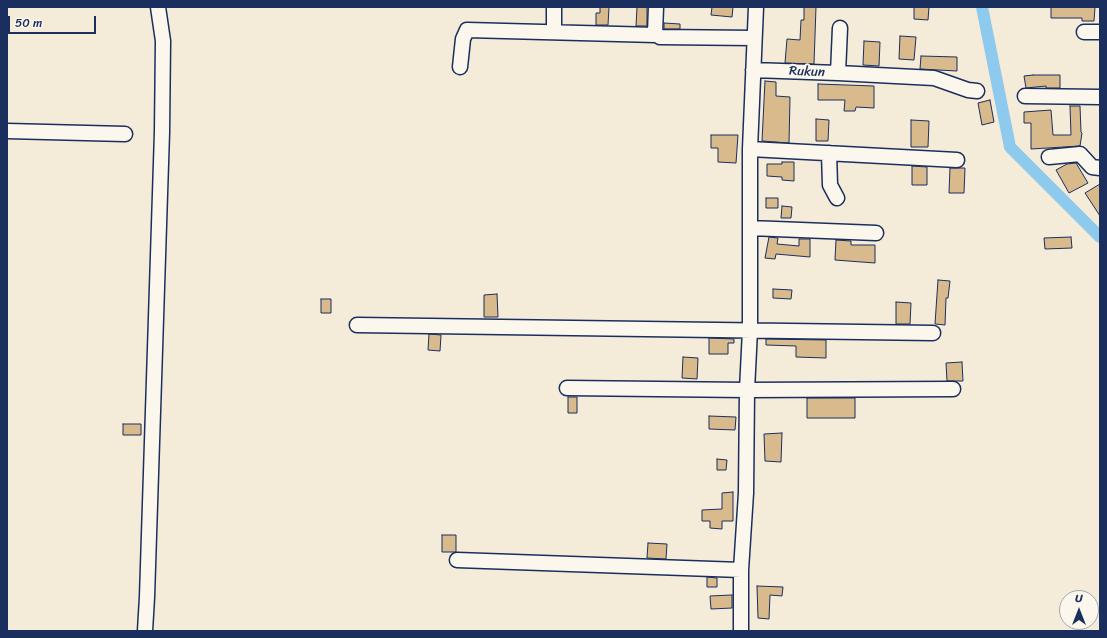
<!DOCTYPE html>
<style>
body{margin:0}
#map{position:relative;width:1107px;height:638px;overflow:hidden;background:#f4ebd9;font-family:Sriracha,sans-serif}
canvas{display:block}
.frame{position:absolute;inset:0;border:8px solid #1b2f5e;pointer-events:none}
.north{position:absolute;left:1059px;top:590px;width:40px;height:40px;box-sizing:border-box;background:#fbf7ec;border:1px solid #a1a7b3;border-radius:50%;rotate:0deg;font-size:11px;font-weight:700;line-height:16px;text-align:center;color:#1b2f5e}
.north::after{content:'';display:block;margin:auto;width:14px;height:18px;background:#1b2f5e;clip-path:polygon(50% 0,100% 100%,50% 72%,0 100%)}
.scale{position:absolute;left:8px;top:16px;width:88px;height:18px;box-sizing:border-box;border:2px solid #1b2f5e;border-top:0;padding-left:5px;font-size:12px;line-height:14px;white-space:nowrap;color:#1b2f5e;-webkit-text-stroke:3px #fbf7ec;paint-order:stroke}
</style>
<div id="map">
<canvas width="1107" height="638"></canvas>
<div class="frame"></div>
<div class="north">U</div>
<div class="scale">50 m</div>
</div>
<script>
const c = document.querySelector('canvas').getContext('2d');
c.lineJoin = 'round';
function shape(rows) {
  const path = new Path2D();
  for (const r of rows) {
    path.moveTo(r[0], r[1]);
    for (let i = 2; i < r.length; i += 2) path.lineTo(r[i], r[i + 1]);
  }
  return path;
}
function trace(path, color, width, dash) {
  c.strokeStyle = color;
  c.lineWidth = width;
  c.lineCap = dash ? 'butt' : 'round';
  c.setLineDash(dash || []);
  c.stroke(path);
}
function fillPath(path, color) {
  c.fillStyle = color;
  c.fill(path, 'evenodd');
}
function drawText(font, color, halo, rows, align = 'center') {
  c.font = font + ' Sriracha,sans-serif';
  c.lineWidth = 4;
  c.setLineDash([]);
  c.textBaseline = 'middle';
  c.strokeStyle = halo;
  c.fillStyle = color;
  for (const [text, x, y, turn = 0] of rows) {
    c.save();
    c.translate(x, y);
    c.rotate((+turn || 0) * Math.PI / 180);
    c.textAlign = isNaN(turn) ? turn : align;
    if (halo) c.strokeText(text, 0, 0);
    c.fillText(text, 0, 0);
    c.restore();
  }
}
trace(shape([
 [982,7,1010,147,1100,237]
]), '#8dcaee', 12);
const building = shape([
 [600,7,609,7,608,25,596,25,596,13,600,13,600,7],
 [637,7,647,7,647,26,636,26,637,7],
 [712,7,733,7,732,17,711,15,712,7],
 [804,7,816,7,814,64,785,63,787,39,800,40,801,20,804,20,804,7],
 [914,7,929,7,928,20,914,19,914,7],
 [1051,7,1095,7,1094,21,1082,21,1082,18,1051,18,1051,7],
 [664,23,680,24,680,29,664,29,664,23],
 [900,36,916,37,914,60,899,59,900,36],
 [864,41,880,42,879,66,863,65,864,41],
 [921,56,957,57,957,71,920,69,921,56],
 [1033,75,1060,75,1060,88,1046,88,1046,86,1026,88,1024,76,1033,75],
 [765,81,776,82,776,96,790,97,789,143,762,141,765,81],
 [818,84,874,86,874,108,856,107,855,111,844,111,845,100,818,100,818,84],
 [990,100,994,122,982,125,978,103,990,100],
 [1070,106,1080,106,1081,132,1082,133,1080,146,1031,149,1031,123,1024,123,1024,112,1051,110,1053,135,1071,135,1070,106],
 [816,119,829,120,828,141,816,141,816,119],
 [911,120,929,121,928,147,911,147,911,120],
 [711,135,738,135,736,163,718,162,718,148,711,148,711,135],
 [782,162,794,162,794,181,782,180,782,177,767,176,767,164,782,164,782,162],
 [1076,163,1088,183,1069,193,1056,170,1067,164,1076,163],
 [912,166,927,167,927,185,912,185,912,166],
 [950,168,965,168,964,193,949,193,950,168],
 [1100,184,1100,216,1085,193,1100,184],
 [766,198,778,198,778,208,766,208,766,198],
 [782,206,792,207,791,218,781,218,782,206],
 [769,237,778,238,777,244,799,246,799,239,810,239,810,257,776,254,775,259,765,258,769,237],
 [1071,237,1072,248,1045,249,1044,238,1071,237],
 [836,240,851,241,851,245,875,245,875,263,835,260,836,240],
 [938,280,950,281,948,298,946,298,945,325,935,324,938,280],
 [773,289,792,290,791,299,773,298,773,289],
 [497,294,498,317,484,317,484,295,497,294],
 [321,299,331,299,331,313,321,313,321,299],
 [896,302,911,303,910,324,896,324,896,302],
 [429,334,441,335,440,351,428,350,429,334],
 [709,338,734,339,734,343,728,343,728,354,709,354,709,338],
 [766,339,826,340,826,358,796,357,796,346,766,345,766,339],
 [683,357,698,358,697,379,682,378,683,357],
 [962,362,963,381,947,381,946,363,962,362],
 [568,397,577,397,577,413,568,413,568,397],
 [807,398,855,398,855,418,807,418,807,398],
 [709,416,736,417,735,430,709,429,709,416],
 [123,424,141,424,141,435,123,435,123,424],
 [782,433,781,462,765,461,764,434,782,433],
 [717,459,727,460,726,470,717,470,717,459],
 [733,492,733,521,722,521,722,529,710,528,710,521,702,521,702,510,722,509,722,493,733,492],
 [442,535,456,535,456,552,442,552,442,535],
 [648,543,667,544,666,559,647,558,648,543],
 [707,577,717,578,717,587,707,587,707,577],
 [757,586,783,587,782,596,770,595,769,619,758,618,757,586],
 [732,595,732,608,711,609,710,596,732,595]
]);
fillPath(building, '#d9ba8d');
trace(building, '#1b2f5e', 1);
const minor = shape([
 [554,7,554,32],
 [656,7,655,33,660,37,754,38],
 [1084,32,1100,32],
 [460,67,463,39,467,30,656,35],
 [753,70,838,73,840,28],
 [838,73,934,78,968,90,977,91],
 [1025,96,1100,97],
 [7,131,125,134],
 [750,149,957,160],
 [829,153,830,185,837,198],
 [1049,157,1080,154,1092,167,1100,168],
 [750,228,876,233],
 [357,325,933,333],
 [567,388,747,390,953,389],
 [457,560,741,570],
 [145,631,147,597,162,132,163,41,158,7],
 [741,631,741,570,746,493,747,390,750,330,750,149,756,7]
]);
trace(minor, '#1b2f5e', 17);
trace(minor, '#fbf7ec', 14);
drawText('13px', '#1b2f5e', '#fbf7ec', [
 ["Rukun",807,72,2]
]);
</script>
